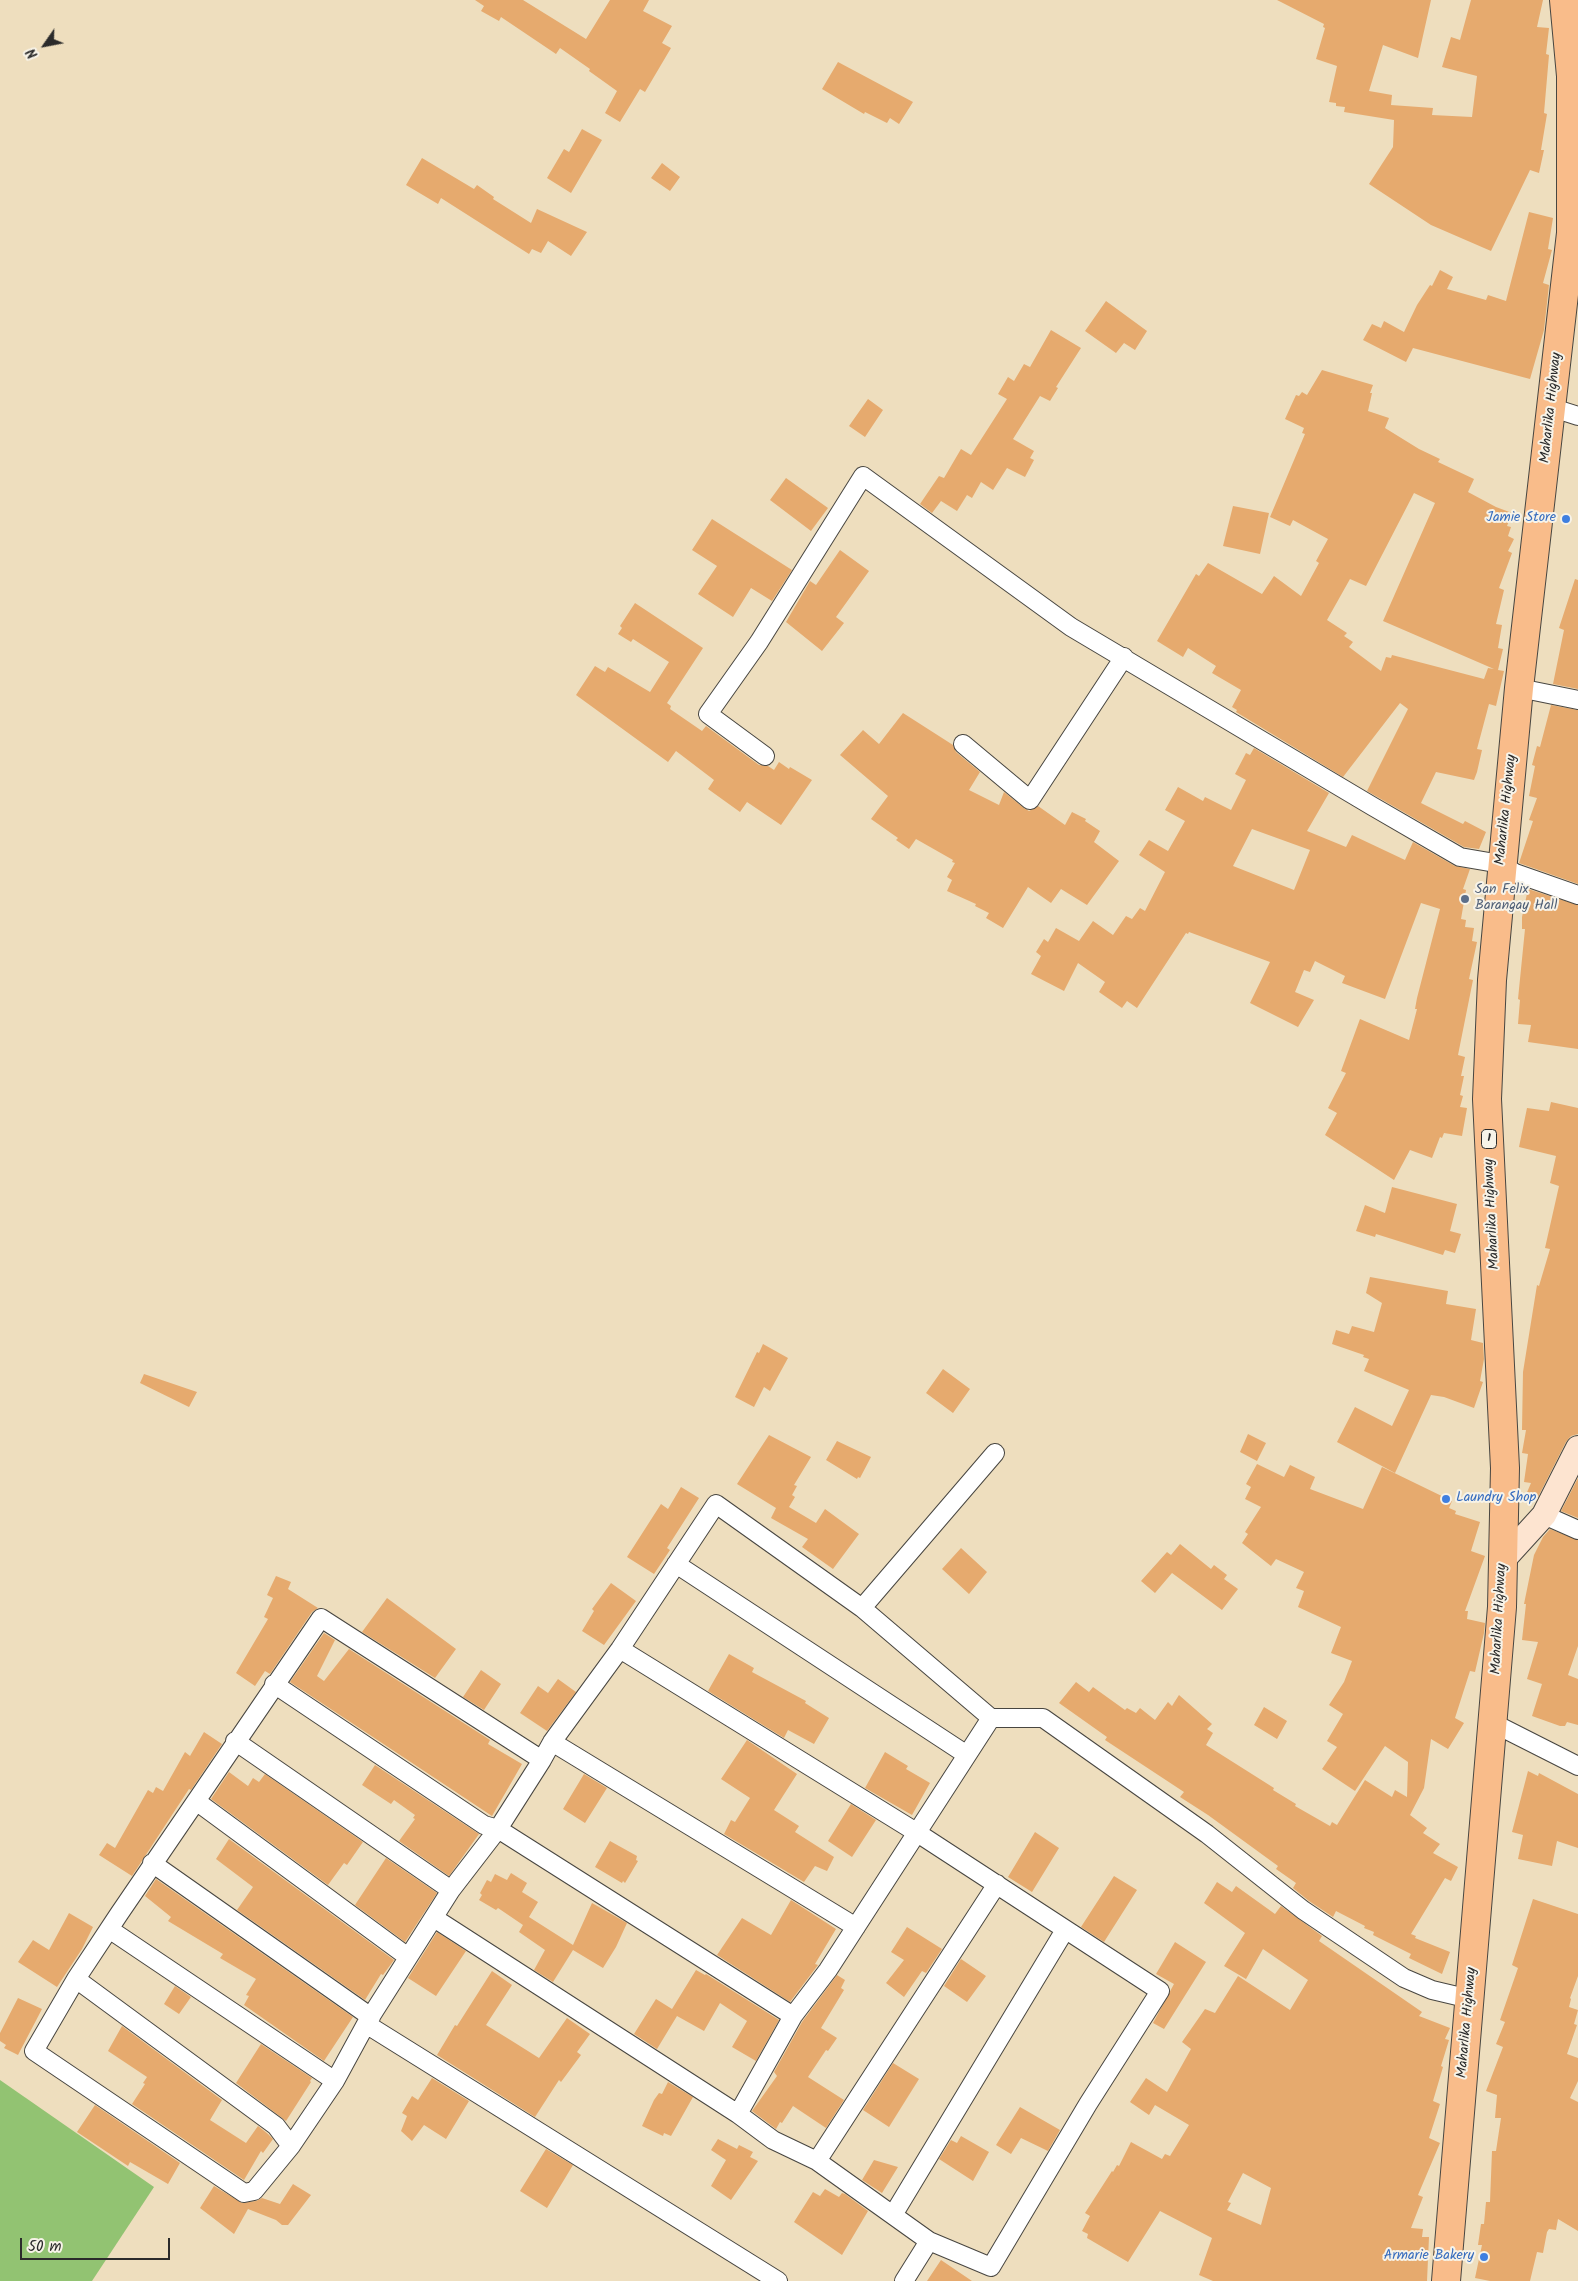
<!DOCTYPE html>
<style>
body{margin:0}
#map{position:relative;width:1578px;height:2281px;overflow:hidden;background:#eedebe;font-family:Kalam,sans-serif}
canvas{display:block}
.north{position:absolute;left:20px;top:20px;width:50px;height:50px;-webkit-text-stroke:4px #f7f3e8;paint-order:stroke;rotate:237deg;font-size:14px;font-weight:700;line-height:20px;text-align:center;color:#2b2b2b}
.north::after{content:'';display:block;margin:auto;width:18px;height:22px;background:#2b2b2b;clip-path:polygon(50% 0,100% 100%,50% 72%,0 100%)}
.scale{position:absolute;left:20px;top:2238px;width:150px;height:22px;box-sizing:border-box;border:2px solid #2b2b2b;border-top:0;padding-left:6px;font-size:15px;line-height:18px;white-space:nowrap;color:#2b2b2b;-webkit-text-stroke:4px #f7f3e8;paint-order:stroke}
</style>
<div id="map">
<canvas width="1578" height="2281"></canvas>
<div class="north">N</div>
<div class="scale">50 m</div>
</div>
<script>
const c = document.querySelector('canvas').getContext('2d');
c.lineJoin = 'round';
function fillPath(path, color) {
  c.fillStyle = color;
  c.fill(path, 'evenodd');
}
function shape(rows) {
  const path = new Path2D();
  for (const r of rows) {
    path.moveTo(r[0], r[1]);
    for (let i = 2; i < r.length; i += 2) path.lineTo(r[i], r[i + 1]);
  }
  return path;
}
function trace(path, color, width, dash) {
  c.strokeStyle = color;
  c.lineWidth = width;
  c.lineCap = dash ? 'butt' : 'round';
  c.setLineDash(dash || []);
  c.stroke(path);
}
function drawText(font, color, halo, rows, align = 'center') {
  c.font = font + ' Kalam,sans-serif';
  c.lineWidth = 4;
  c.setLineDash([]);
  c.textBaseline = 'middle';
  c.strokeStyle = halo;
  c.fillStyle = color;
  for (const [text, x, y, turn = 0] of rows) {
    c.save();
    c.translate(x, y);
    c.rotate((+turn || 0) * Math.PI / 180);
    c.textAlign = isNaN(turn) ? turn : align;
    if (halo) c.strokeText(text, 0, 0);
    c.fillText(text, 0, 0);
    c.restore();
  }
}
fillPath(shape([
 [0,2080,154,2187,92,2281,0,2281]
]), '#92c372');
fillPath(shape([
 [475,0,523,0,586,39,610,0,649,0,643,11,672,26,662,43,671,48,645,92,640,89,620,122,605,113,617,91,589,71,590,69,560,48,556,54,501,17,499,21,481,11,484,6],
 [1277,0,1431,0,1418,58,1383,45,1369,91,1392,95,1391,105,1433,108,1432,115,1472,117,1477,76,1442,67,1451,37,1460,40,1471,0,1543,0,1537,27,1549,28,1546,54,1549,55,1544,113,1547,114,1541,150,1544,150,1539,173,1530,170,1491,251,1431,225,1369,184,1393,147,1394,120,1344,112,1345,107,1336,106,1336,103,1329,102,1337,66,1316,59,1325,28,1323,27,1324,24],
 [838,62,913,102,899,124,890,118,887,123,865,112,864,114,822,89],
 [582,129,602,140,571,193,547,178,564,149,569,152],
 [422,158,474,189,477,185,494,197,493,199,531,223,537,209,587,232,571,256,548,241,541,253,532,249,529,254,441,198,438,204,406,185],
 [662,163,680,177,670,191,651,178],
 [1529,212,1553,218,1548,249,1552,250,1543,283,1549,285,1544,330,1530,379,1413,348,1406,362,1363,340,1372,324,1381,328,1384,321,1404,332,1417,305,1430,285,1432,286,1440,270,1453,277,1447,289,1486,300,1488,295,1506,301],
 [1106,301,1147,331,1135,350,1124,343,1116,353,1085,331],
 [1051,330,1081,348,1056,387,1058,388,1050,401,1040,396,1013,439,1034,451,1030,458,1034,460,1025,477,1007,468,993,490,981,482,972,498,967,495,957,511,941,501,932,513,920,504,939,476,944,478,961,449,971,455,1007,399,998,394,1008,377,1014,381,1024,364,1030,367],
 [1322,370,1373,385,1370,393,1372,393,1368,411,1389,418,1385,428,1419,449,1440,459,1438,462,1474,479,1468,492,1496,507,1512,513,1507,526,1511,527,1508,536,1514,539,1508,551,1512,553,1499,588,1504,590,1496,624,1502,625,1498,648,1503,649,1498,670,1504,671,1496,706,1489,704,1477,749,1482,750,1477,772,1474,780,1436,772,1421,803,1463,824,1465,821,1486,832,1479,849,1464,847,1367,791,1408,709,1400,703,1343,777,1236,712,1237,710,1232,707,1241,690,1212,673,1216,666,1188,648,1183,657,1157,641,1196,574,1199,576,1208,563,1262,594,1274,576,1301,596,1319,563,1316,561,1328,539,1293,520,1290,526,1270,517,1305,434,1302,433,1304,428,1285,419,1296,395,1299,396,1302,392,1307,395],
 [1414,493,1435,503,1383,621,1494,669,1488,668,1484,679,1392,655,1391,658,1386,657,1381,671,1349,647,1353,642,1344,636,1347,633,1327,620,1350,579,1366,586],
 [868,399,883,410,865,437,849,426],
 [786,478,828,508,811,531,770,500],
 [1233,506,1269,513,1260,554,1223,546],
 [712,519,792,570,772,601,751,588,733,617,698,594,717,566,692,550],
 [840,550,869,571,836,617,844,623,822,651,786,622,810,581,816,585],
 [1575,579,1578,580,1578,689,1553,684,1564,630,1559,628],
 [635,603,703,648,667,703,671,706,670,709,702,731,706,726,759,765,768,766,774,770,779,762,789,769,790,767,812,780,781,825,747,802,740,812,708,789,714,780,676,751,668,762,576,695,595,666,605,672,608,667,650,692,669,662,633,639,631,642,618,634,622,628,620,626],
 [1551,705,1578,710,1578,884,1519,863,1533,821,1529,820,1537,798,1529,796,1535,766,1532,765,1537,746,1540,747],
 [903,713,953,745,956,752,980,772,969,790,999,805,1004,792,1024,808,1029,811,1038,806,1065,825,1072,812,1086,819,1085,821,1100,831,1094,842,1119,861,1087,905,1061,889,1051,903,1028,887,1003,928,986,918,989,913,975,906,976,904,947,891,952,880,947,877,955,863,952,862,953,860,916,839,909,849,896,840,898,838,871,819,888,796,840,755,863,730,879,744],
 [1254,748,1329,793,1307,831,1346,847,1352,835,1405,860,1413,842,1455,866,1470,869,1463,889,1466,890,1461,919,1466,920,1465,927,1474,928,1472,941,1477,942,1469,979,1473,980,1458,1055,1465,1057,1461,1076,1464,1076,1460,1095,1463,1096,1460,1107,1467,1108,1462,1136,1444,1133,1442,1138,1440,1137,1432,1158,1410,1150,1394,1180,1325,1135,1337,1113,1328,1108,1346,1073,1341,1071,1360,1019,1409,1040,1417,1009,1415,1009,1417,998,1440,909,1421,903,1385,999,1342,983,1345,976,1315,961,1310,972,1304,970,1295,992,1314,1000,1298,1027,1250,1003,1270,962,1189,932,1188,934,1186,933,1137,1008,1127,1001,1122,1008,1099,992,1105,982,1078,963,1064,991,1031,974,1041,956,1036,952,1044,939,1048,942,1056,928,1079,941,1093,921,1113,935,1126,916,1132,919,1140,908,1145,911,1165,872,1139,855,1149,840,1168,851,1185,821,1165,810,1178,787,1203,801,1205,797,1231,810,1246,780,1235,774,1246,753,1250,755],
 [1252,829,1310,850,1294,890,1233,866],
 [1528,889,1578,905,1578,1049,1528,1042,1531,1025,1518,1024,1520,1000,1518,999,1525,929,1522,929,1522,917],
 [1551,1102,1578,1108,1578,1434,1571,1436,1566,1442,1536,1501,1525,1497,1531,1483,1524,1482,1528,1454,1522,1453,1526,1430,1522,1430,1523,1372,1537,1285,1539,1286,1550,1249,1545,1248,1559,1186,1550,1183,1556,1156,1519,1147,1527,1108,1549,1111],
 [1392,1187,1457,1204,1450,1231,1461,1234,1455,1253,1445,1250,1443,1255,1376,1234,1375,1237,1356,1231,1365,1205,1385,1213],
 [1370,1277,1448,1291,1446,1304,1476,1309,1471,1340,1483,1343,1484,1359,1480,1381,1483,1382,1474,1408,1444,1397,1431,1395,1395,1473,1337,1442,1355,1407,1392,1426,1409,1390,1364,1371,1369,1359,1363,1357,1364,1355,1332,1344,1336,1330,1349,1334,1352,1326,1374,1332,1382,1303,1366,1293],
 [763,1344,788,1358,770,1391,764,1387,754,1407,735,1397,757,1352,759,1353],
 [943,1369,970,1389,953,1413,926,1393],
 [144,1374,197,1392,189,1407,140,1383],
 [1248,1434,1266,1443,1257,1461,1240,1452],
 [769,1435,811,1457,794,1485,797,1486,792,1495,795,1497,789,1507,816,1523,825,1509,859,1534,833,1569,802,1547,808,1539,771,1518,776,1508,737,1484],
 [837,1441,871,1457,860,1478,858,1477,857,1479,826,1460],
 [1257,1464,1284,1477,1290,1465,1315,1477,1310,1489,1363,1509,1382,1467,1452,1501,1449,1508,1456,1511,1455,1514,1480,1522,1471,1551,1485,1556,1465,1611,1468,1611,1467,1619,1485,1623,1484,1633,1475,1672,1470,1671,1455,1718,1464,1723,1448,1749,1431,1739,1424,1788,1410,1815,1427,1828,1423,1833,1440,1844,1433,1853,1458,1867,1451,1881,1445,1878,1411,1934,1416,1936,1415,1938,1450,1952,1442,1974,1409,1958,1411,1954,1373,1935,1374,1932,1364,1928,1365,1926,1336,1911,1333,1917,1309,1901,1293,1888,1296,1883,1276,1869,1278,1866,1208,1815,1180,1797,1184,1792,1105,1740,1107,1737,1059,1703,1076,1682,1089,1692,1093,1687,1125,1710,1127,1708,1136,1713,1140,1708,1155,1720,1168,1702,1172,1706,1179,1695,1212,1724,1207,1729,1213,1733,1206,1745,1274,1788,1273,1790,1296,1804,1295,1806,1330,1826,1332,1822,1337,1825,1365,1780,1392,1797,1395,1790,1407,1797,1408,1762,1385,1746,1355,1791,1322,1769,1337,1747,1327,1741,1343,1714,1329,1705,1344,1682,1352,1661,1331,1653,1341,1627,1298,1607,1304,1591,1296,1588,1304,1572,1276,1559,1271,1566,1242,1543,1248,1534,1245,1532,1261,1507,1245,1499,1251,1487,1246,1484],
 [1578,1478,1578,1518,1561,1511],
 [681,1487,699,1498,667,1548,670,1550,654,1574,627,1557,661,1504,668,1509],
 [1550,1529,1578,1540,1578,1646,1568,1675,1578,1679,1578,1725,1567,1722,1565,1726,1560,1726,1532,1716,1542,1684,1527,1679,1538,1642,1522,1640,1526,1604,1524,1604,1534,1555,1543,1537],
 [1180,1544,1211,1569,1214,1565,1227,1575,1224,1579,1238,1589,1222,1610,1172,1573,1155,1593,1141,1581,1167,1552,1171,1555],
 [961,1548,987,1572,969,1594,942,1569],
 [276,1576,291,1582,288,1589,318,1608,312,1612,270,1674,265,1671,255,1686,236,1673,268,1619,264,1617,273,1598,267,1595],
 [611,1583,636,1601,604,1645,582,1631,594,1611,592,1609],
 [387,1598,456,1649,435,1678,362,1632],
 [324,1633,335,1640,317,1676,324,1681,349,1649,490,1740,488,1744,522,1764,492,1816,290,1682],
 [729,1654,754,1668,752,1672,806,1701,805,1703,829,1718,814,1744,788,1730,784,1738,708,1691],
 [481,1670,501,1684,484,1710,463,1697],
 [558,1679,576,1692,547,1731,520,1713,538,1686,548,1693],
 [1264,1707,1287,1721,1277,1739,1254,1725],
 [204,1732,222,1744,191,1790,189,1789,132,1876,99,1855,107,1843,115,1848,148,1790,153,1793,156,1787,163,1791,185,1752,190,1756],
 [747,1740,797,1774,774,1810,799,1826,795,1832,834,1857,827,1871,815,1866,804,1882,724,1834,731,1820,735,1822,750,1798,721,1779],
 [885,1752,908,1766,906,1769,930,1783,912,1815,865,1788],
 [375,1765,479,1834,449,1876,399,1841,415,1819,413,1818,415,1815,394,1800,391,1804,362,1785],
 [1528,1771,1538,1776,1539,1773,1578,1794,1578,1848,1557,1841,1552,1866,1518,1859,1523,1835,1512,1832],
 [229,1772,248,1786,253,1778,259,1782,265,1774,363,1842,347,1865,344,1863,328,1885,211,1799],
 [584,1774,607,1788,585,1823,563,1809],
 [851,1804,876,1820,852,1857,828,1841],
 [1035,1832,1059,1848,1032,1892,1008,1877],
 [229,1839,394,1960,383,1975,381,1974,365,2000,237,1910,253,1887,216,1859],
 [610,1841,637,1856,636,1860,638,1861,625,1883,623,1881,622,1883,595,1867],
 [386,1858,437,1893,405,1942,355,1905],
 [511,1873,527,1883,522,1892,538,1902,529,1917,573,1945,592,1903,627,1923,616,1947,603,1968,573,1950,553,1982,534,1970,545,1950,519,1932,523,1925,498,1908,496,1910,479,1900,482,1895,480,1893,487,1880,491,1882,495,1874,507,1880],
 [1114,1876,1137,1890,1104,1942,1081,1927],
 [156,1879,353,2017,324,2061,244,2005,249,1996,246,1995,256,1979,220,1958,223,1954,168,1921,171,1917,145,1896],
 [1217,1882,1232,1892,1236,1886,1275,1914,1281,1906,1322,1936,1319,1941,1422,2012,1419,2016,1450,2028,1445,2039,1449,2040,1441,2066,1443,2067,1433,2101,1440,2104,1429,2138,1440,2143,1418,2195,1423,2197,1411,2228,1423,2229,1422,2237,1429,2237,1427,2281,1213,2281,1199,2275,1212,2238,1160,2211,1128,2262,1087,2238,1088,2234,1082,2231,1090,2216,1085,2213,1112,2171,1113,2172,1117,2165,1119,2166,1131,2142,1162,2159,1165,2154,1170,2156,1189,2125,1155,2105,1149,2115,1130,2102,1146,2078,1167,2092,1191,2049,1182,2042,1205,2009,1215,2013,1238,1976,1290,2010,1308,1980,1263,1949,1246,1979,1224,1966,1245,1933,1204,1903],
 [1243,2173,1271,2188,1261,2225,1227,2210,1231,2203,1228,2202],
 [1533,1899,1578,1914,1578,1976,1570,1998,1571,1999,1569,2007,1578,2010,1574,2024,1577,2025,1567,2054,1578,2058,1578,2081,1570,2098,1578,2102,1578,2231,1558,2219,1556,2230,1549,2229,1547,2232,1543,2253,1537,2252,1530,2281,1490,2281,1475,2278,1482,2245,1478,2245,1481,2224,1484,2224,1486,2202,1490,2202,1492,2151,1496,2151,1501,2118,1495,2118,1497,2095,1486,2091,1503,2047,1496,2044,1505,2022,1500,2020,1518,1968,1512,1965],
 [791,1900,836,1929,815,1964,818,1965,790,2002,717,1955,742,1918,771,1935],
 [69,1913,93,1927,82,1949,57,1987,18,1962,33,1940,49,1950],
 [907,1927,942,1949,926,1973,922,1971,904,1997,886,1983,904,1960,891,1952],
 [437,1932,466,1951,436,1996,408,1978],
 [1175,1942,1206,1962,1164,2029,1153,2023,1174,1984,1156,1974],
 [961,1959,986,1976,967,2002,944,1986],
 [696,1970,705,1975,706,1974,779,2020,756,2061,732,2047,747,2021,720,2003,704,2031,677,2016,657,2049,634,2034,656,1999,672,2009],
 [492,1971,512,1985,486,2025,512,2041,539,2058,567,2018,590,2034,577,2052,581,2055,561,2082,559,2080,535,2117,437,2055,455,2025,457,2026],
 [837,1975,845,1980,841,1988,844,1990,821,2028,837,2038,828,2051,826,2050,808,2077,844,2100,826,2128,793,2106,782,2123,780,2122,776,2129,752,2111,777,2076,774,2072,802,2022],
 [175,1986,191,1997,179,2014,164,2004],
 [18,1998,42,2009,18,2055,4,2048,6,2045,0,2041,0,2033],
 [122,2026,222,2100,210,2120,246,2143,258,2126,268,2134,273,2139,263,2153,261,2151,244,2180,132,2104,145,2084,143,2083,147,2077,108,2051],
 [261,2044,312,2078,310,2081,311,2082,286,2121,236,2083],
 [893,2063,919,2079,889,2127,863,2110],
 [432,2078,469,2101,446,2139,424,2125,412,2141,401,2131,407,2116,402,2113,412,2096,418,2100],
 [668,2082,693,2097,671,2136,664,2133,663,2136,642,2126,654,2100,659,2093,662,2094],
 [95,2105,180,2163,168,2184,130,2162,128,2166,77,2132],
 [1020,2107,1060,2130,1048,2151,1021,2138,1011,2154,996,2145],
 [961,2136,989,2152,973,2181,939,2159,951,2140,957,2143],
 [718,2139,737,2149,739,2145,753,2152,750,2157,758,2161,731,2200,711,2186,726,2160,711,2150],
 [546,2149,573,2165,547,2208,520,2191],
 [874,2160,898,2167,882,2193,862,2180],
 [293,2184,311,2195,288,2225,282,2225,276,2220,248,2209,234,2234,200,2208,214,2186,242,2203,256,2201,262,2198,280,2204],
 [825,2189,839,2197,842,2193,845,2194,868,2211,842,2255,794,2222,813,2192,820,2196],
 [941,2260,972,2281,927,2281]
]), '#e6aa6e');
const street = shape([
 [1553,408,1578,416],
 [1519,688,1578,700],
 [963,744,1030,800,1124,657],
 [765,756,708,714,759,642,863,476,1071,627,1372,806,1460,857,1501,864,1515,873,1578,895],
 [1544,1515,1578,1530],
 [676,1564,967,1755],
 [862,1608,995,1453],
 [274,1684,484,1825,498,1829,793,2016],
 [1493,1723,1578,1766],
 [235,1741,451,1890],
 [552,1742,856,1927],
 [542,1760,321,1618,119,1914,76,1979,34,2051,244,2193,254,2191,291,2146,335,2081,366,2024,451,1890,498,1829,542,1760,552,1742,620,1649,716,1504,862,1608,991,1718,1043,1718,1207,1834,1303,1910,1404,1978,1432,1990,1470,1999],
 [196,1801,408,1957],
 [152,1863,371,2017],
 [434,1918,738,2114,773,2140,817,2161,929,2241,991,2267,1088,2104,1160,1991,916,1832,620,1649],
 [109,1929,335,2081],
 [76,1979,276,2126,291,2146],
 [366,2024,778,2281],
 [738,2114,793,2016,828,1970,991,1718],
 [817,2161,997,1884],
 [893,2215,1065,1930],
 [904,2281,929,2241]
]);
const secondary = shape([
 [1503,1560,1544,1515,1578,1448]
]);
const highway = shape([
 [1446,2281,1502,1607,1505,1468,1487,1099,1492,980,1519,688,1571,233,1571,76,1564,0]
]);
trace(street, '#484641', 20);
trace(secondary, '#484641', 26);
trace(highway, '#484641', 30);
trace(street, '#fff', 18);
trace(secondary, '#fde4d0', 24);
trace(highway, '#f9bc8a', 28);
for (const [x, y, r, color] of [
 [1566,519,5,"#3f7fe0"],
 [1465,899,5,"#5c6f8a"],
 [1446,1499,5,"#3f7fe0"],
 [1484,2257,5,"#3f7fe0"]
]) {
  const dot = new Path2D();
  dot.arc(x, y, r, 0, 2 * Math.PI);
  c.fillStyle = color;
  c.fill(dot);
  trace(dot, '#f7f3e8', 2);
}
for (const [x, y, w] of [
 [1489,1139,15]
]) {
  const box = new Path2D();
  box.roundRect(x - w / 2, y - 9.5, w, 19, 4);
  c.fillStyle = '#f7f3e8';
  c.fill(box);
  trace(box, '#2b2b2b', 1);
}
drawText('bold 12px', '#2b2b2b', null, [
 ["1",1489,1139]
]);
drawText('14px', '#2b2b2b', '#f7f3e8', [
 ["Maharlika Highway",1552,408,-84],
 ["Maharlika Highway",1507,810,-84],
 ["Maharlika Highway",1493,1214,-93],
 ["Maharlika Highway",1500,1619,-87],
 ["Maharlika Highway",1468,2023,-85]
]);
drawText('14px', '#366cbe', '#f7f3e8', [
 ["Jamie Store",1556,519],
 ["Laundry Shop",1456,1499,"left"],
 ["Armarie Bakery",1474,2257]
], 'right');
drawText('14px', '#4e5e75', '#f7f3e8', [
 ["San Felix",1475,891],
 ["Barangay Hall",1475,907]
], 'left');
</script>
